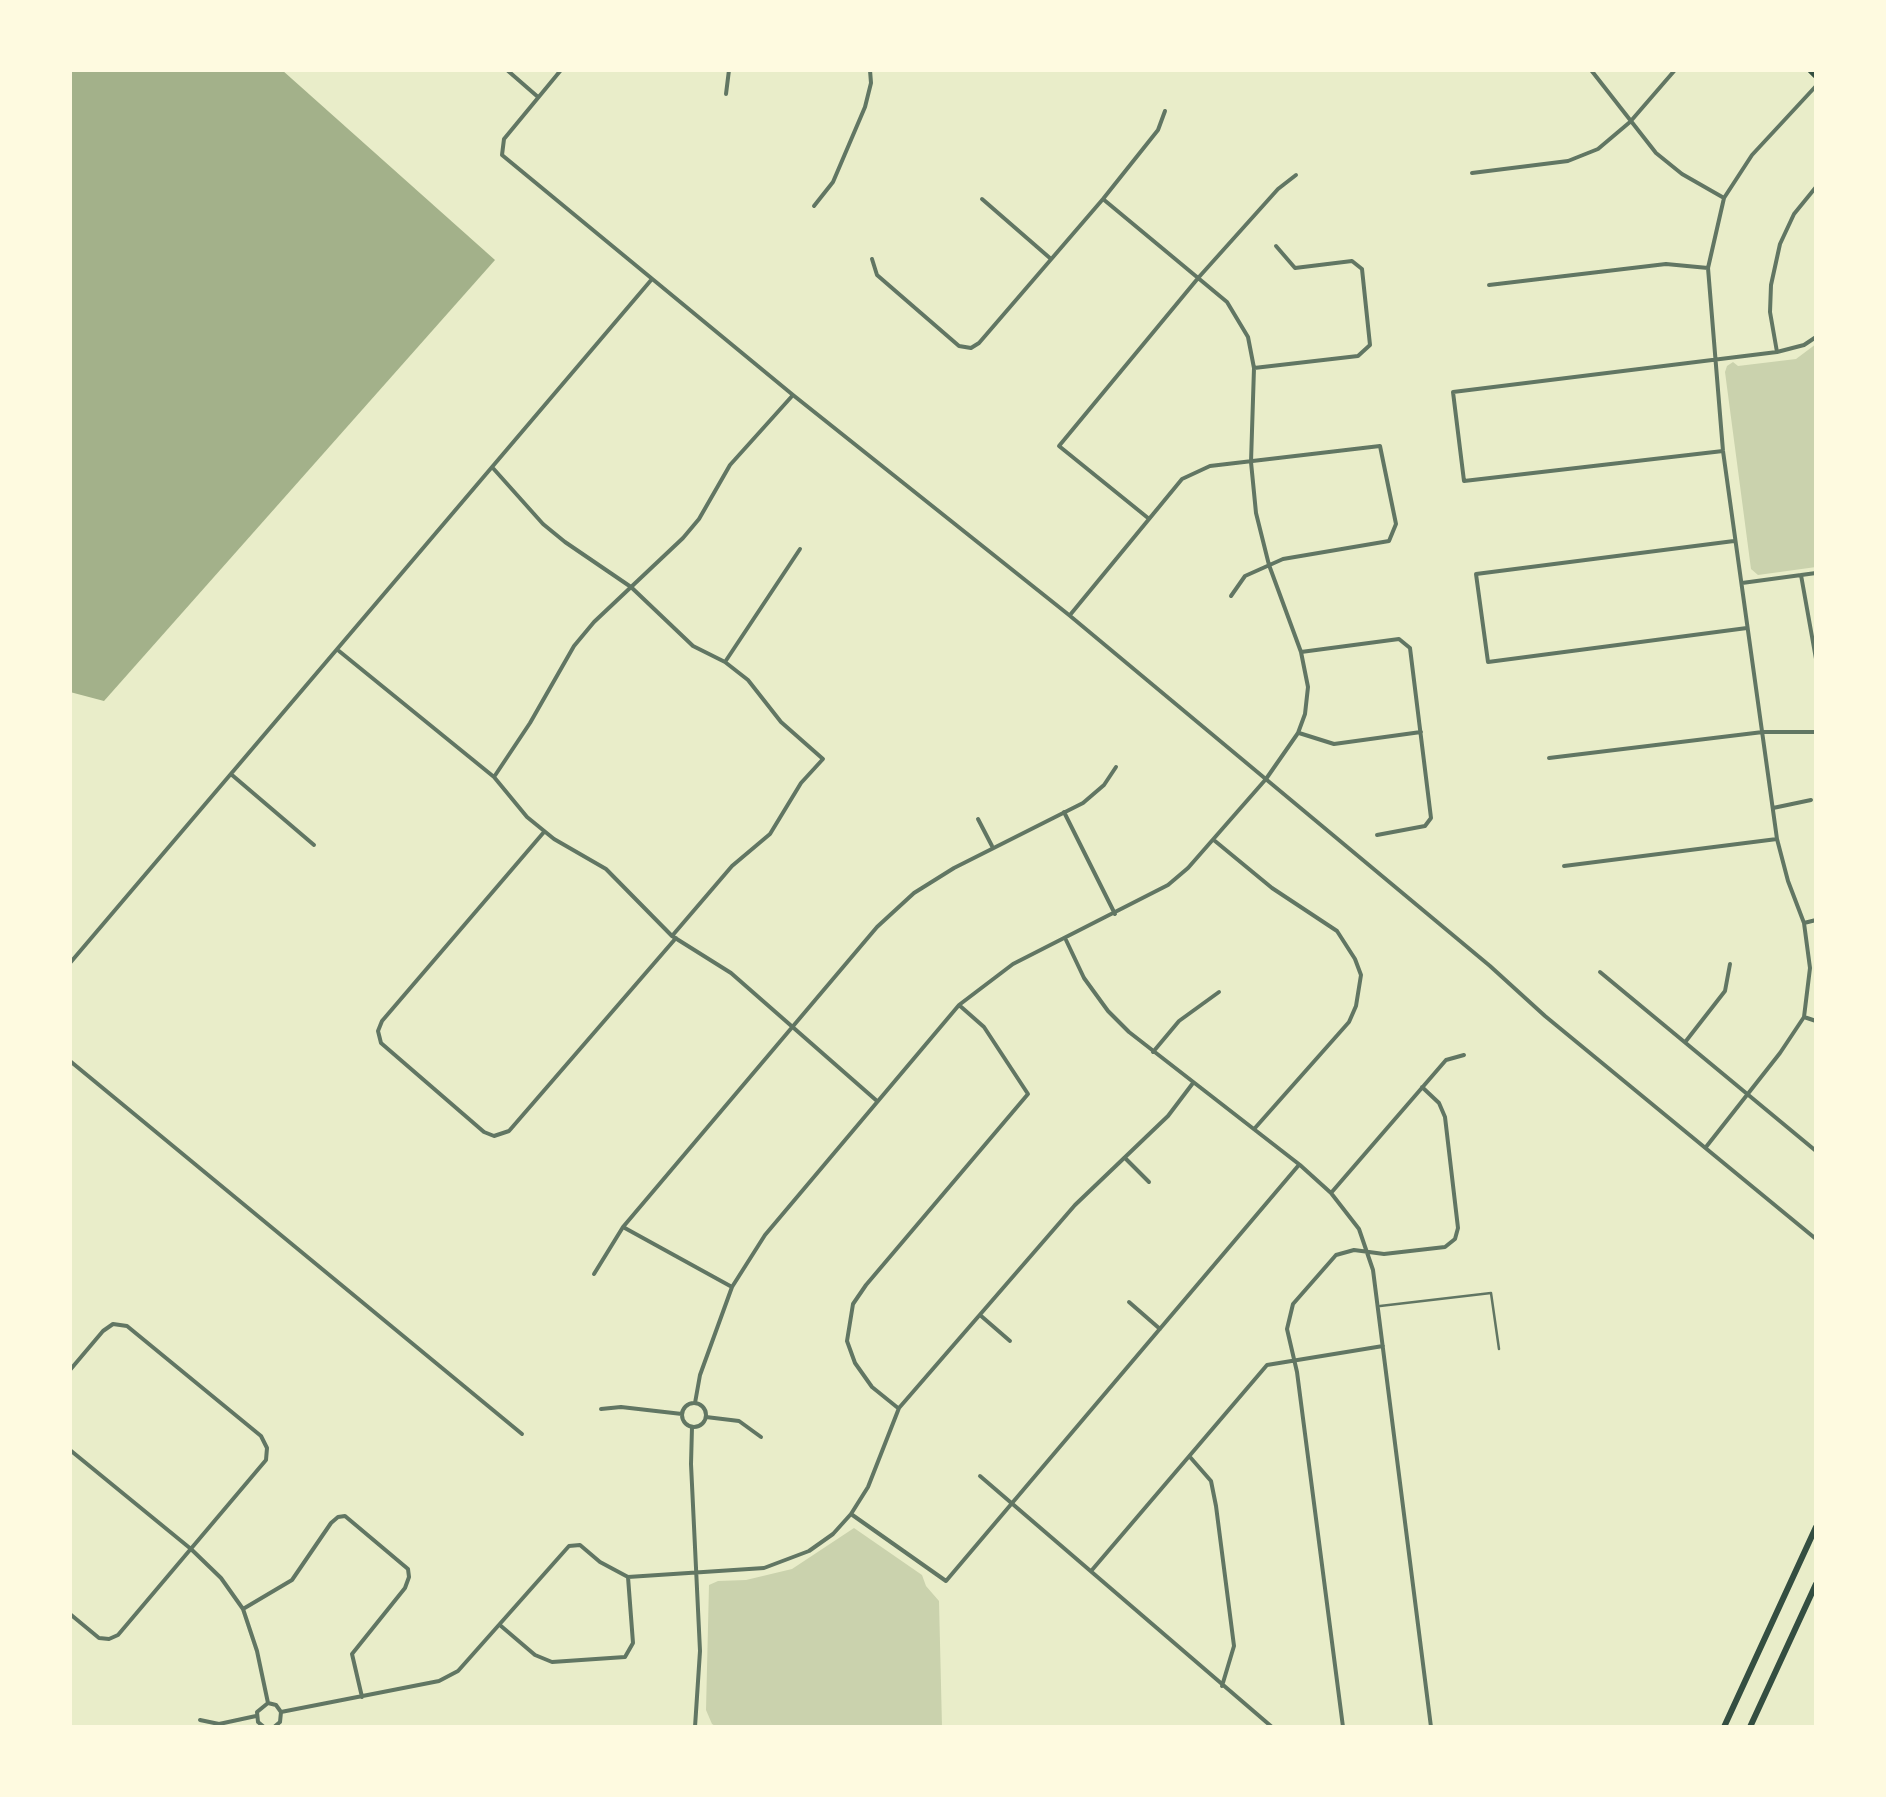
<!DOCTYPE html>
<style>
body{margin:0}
#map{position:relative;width:1886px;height:1797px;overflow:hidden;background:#e9edc9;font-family:Montserrat,sans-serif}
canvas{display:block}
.frame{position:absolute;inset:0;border:72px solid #fefae0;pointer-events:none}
</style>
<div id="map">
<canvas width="1886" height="1797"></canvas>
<div class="frame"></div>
</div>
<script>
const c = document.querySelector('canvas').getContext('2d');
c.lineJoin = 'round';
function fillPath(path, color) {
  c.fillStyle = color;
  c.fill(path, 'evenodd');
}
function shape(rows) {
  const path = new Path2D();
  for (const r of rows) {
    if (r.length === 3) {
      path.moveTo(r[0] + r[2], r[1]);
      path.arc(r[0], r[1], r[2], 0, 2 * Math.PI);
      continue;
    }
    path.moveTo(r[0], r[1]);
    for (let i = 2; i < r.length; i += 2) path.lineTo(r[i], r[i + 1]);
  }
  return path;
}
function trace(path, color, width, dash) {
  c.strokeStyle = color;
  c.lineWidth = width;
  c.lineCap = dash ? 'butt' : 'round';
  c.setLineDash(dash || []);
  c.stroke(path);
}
fillPath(shape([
 [1816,344,1816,567,1758,575,1751,569,1725,372,1727,366,1733,362,1738,366,1796,359],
 [854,1528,922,1575,926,1586,939,1601,942,1727,717,1727,712,1724,706,1710,709,1585,718,1581,746,1580,792,1569]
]), '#cad2ad');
fillPath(shape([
 [70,70,282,70,495,260,104,701,70,692]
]), '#a3b18a');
trace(shape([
 [1380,1306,1491,1293,1499,1349]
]), '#617663', 2.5);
trace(shape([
 [507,70,538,97],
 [561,70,504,139,502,155,793,395,1069,615,1490,966,1545,1016,1816,1239],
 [1591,70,1656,153,1682,174,1724,198],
 [726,94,729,70],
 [1472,173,1568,161,1598,149,1630,122,1675,70],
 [982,199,1051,259],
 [814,206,833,182,865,107,871,83,870,70],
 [872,259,877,275,959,346,971,348,979,343,1103,199,1158,130,1165,111],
 [1489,285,1666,264,1708,268],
 [1777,352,1804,345,1816,337],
 [1254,368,1358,356,1370,345,1362,269,1352,261,1295,268,1276,246],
 [1723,451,1464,481,1453,392,1777,352,1770,312,1771,285,1780,244,1794,214,1816,187],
 [492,467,543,524,565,542,631,587,693,646,725,662,748,680,781,722,823,759,801,783,770,834,732,866,672,936],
 [1148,518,1059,446,1199,277,1278,189,1296,175],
 [1734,541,1476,574,1488,662,1747,628],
 [1801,575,1816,659],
 [1742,583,1816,573],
 [1070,615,1182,479,1210,466,1380,446,1396,524,1389,541,1283,559,1245,576,1231,596],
 [339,651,494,777,527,817,554,839,606,869,672,936,731,973,877,1101],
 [1301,652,1399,639,1410,648,1431,818,1425,826,1377,835],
 [725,662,800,549],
 [1299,733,1334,744,1421,732],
 [1549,758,1763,732,1816,732],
 [232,775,314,845],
 [494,777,530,723,574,646,594,622,683,538,699,519,730,465,793,395],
 [1773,808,1811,800],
 [1064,812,1115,914],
 [978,819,992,846],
 [544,832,382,1021,378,1031,381,1043,484,1132,494,1136,509,1131,676,938],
 [1215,841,1272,888,1337,931,1355,959,1361,975,1356,1006,1349,1022,1255,1128],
 [1564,866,1777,839],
 [1804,923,1816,920],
 [1066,940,1084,978,1108,1011,1129,1032,1300,1165,1331,1193,1359,1229,1373,1270,1431,1727],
 [70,963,652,279],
 [1600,972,1816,1151],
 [1804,1017,1816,1021],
 [1686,1041,1725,991,1730,964],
 [1153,1052,1179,1021,1219,992],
 [70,1061,522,1434],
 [1706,1147,1780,1053,1804,1017,1810,968,1804,923,1788,881,1777,839,1723,451,1708,268,1724,198,1752,155,1816,86],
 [1125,1158,1149,1182],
 [1331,1193,1446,1060,1464,1055],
 [623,1227,732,1287],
 [594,1274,623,1227,877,927,914,893,954,868,1083,803,1104,785,1116,767],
 [1129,1302,1160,1329],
 [980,1315,1010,1341],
 [70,1370,103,1331,113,1324,127,1326,261,1436,267,1448,266,1460,118,1635,109,1639,99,1638,70,1614],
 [695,1403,700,1375,732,1287,765,1235,959,1005,1013,964,1168,885,1188,868,1266,779,1298,733,1305,714,1308,687,1301,652,1269,565,1256,513,1251,462,1254,368,1248,337,1227,302,1103,199],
 [694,1415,12],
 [898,1408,872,1387,855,1363,847,1341,853,1304,866,1285,1028,1094,984,1027,959,1005],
 [601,1409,621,1407,682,1414],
 [706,1417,739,1421,761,1437],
 [692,1427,691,1464,700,1651,695,1727],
 [70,1450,191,1549,221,1578,243,1609,257,1651,268,1703],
 [1190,1457,1211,1481,1216,1506,1234,1646,1222,1686],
 [980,1476,1272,1727],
 [851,1514,946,1581,1298,1166],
 [1092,1570,1267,1365,1383,1346],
 [243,1609,292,1580,331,1523,338,1517,345,1516,408,1569,409,1577,405,1588,352,1654,362,1697],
 [501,1626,535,1655,552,1662,625,1657,633,1643,628,1577],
 [281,1712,439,1681,458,1671,569,1546,580,1545,600,1562,628,1577,764,1568,809,1551,833,1534,851,1514,868,1487,899,1408,1075,1205,1168,1116,1193,1083],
 [200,1720,219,1724,256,1716],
 [264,1727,258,1722,257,1712,268,1703,276,1705,281,1712,280,1722,274,1727],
 [1343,1727,1297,1372,1287,1329,1293,1304,1336,1255,1354,1250,1384,1254,1445,1247,1455,1239,1458,1228,1445,1117,1439,1103,1422,1087]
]), '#617663', 4);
trace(shape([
 [1810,70,1816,76],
 [1724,1727,1816,1527],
 [1750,1727,1816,1584]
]), '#344e41', 6);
</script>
